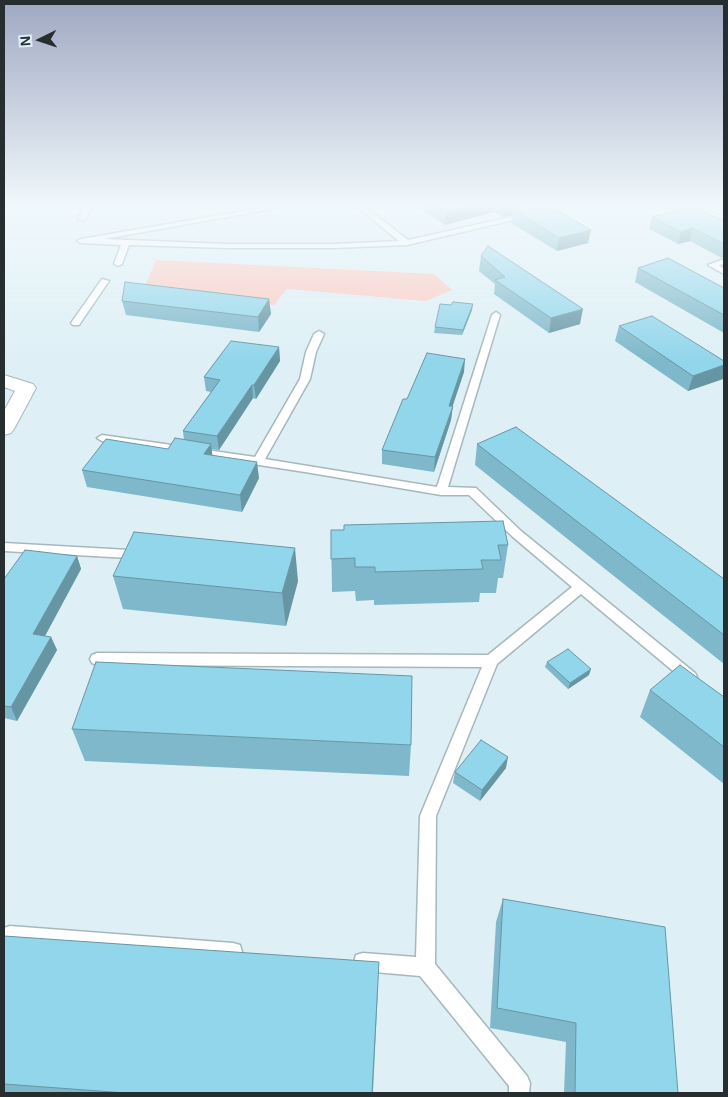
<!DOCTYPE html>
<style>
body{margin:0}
#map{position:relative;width:728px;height:1097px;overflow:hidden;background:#def0f6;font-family:Helvetica,sans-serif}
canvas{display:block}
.frame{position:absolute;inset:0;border:5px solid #272e30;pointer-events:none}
.north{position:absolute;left:15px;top:15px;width:50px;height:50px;-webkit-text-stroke:4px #def0f6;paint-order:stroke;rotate:266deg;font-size:14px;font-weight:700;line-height:20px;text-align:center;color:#272e30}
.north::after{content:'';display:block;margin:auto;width:18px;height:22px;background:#272e30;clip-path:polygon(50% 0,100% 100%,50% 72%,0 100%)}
</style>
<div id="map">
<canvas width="728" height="1097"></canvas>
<div class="frame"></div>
<div class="north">N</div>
</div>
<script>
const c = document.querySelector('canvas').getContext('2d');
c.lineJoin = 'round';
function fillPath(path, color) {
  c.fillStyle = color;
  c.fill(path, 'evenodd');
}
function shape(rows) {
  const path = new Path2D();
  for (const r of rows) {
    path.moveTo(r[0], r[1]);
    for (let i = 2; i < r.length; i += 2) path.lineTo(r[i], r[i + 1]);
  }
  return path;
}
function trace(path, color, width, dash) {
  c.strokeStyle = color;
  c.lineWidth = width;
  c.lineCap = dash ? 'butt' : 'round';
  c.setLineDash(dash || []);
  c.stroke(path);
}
fillPath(shape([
 [156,260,434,274,452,290,426,301,287,289,274,305,143,291]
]), '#ffc9be');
const lane = shape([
 [84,206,92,206,86,219,82,221,78,219,84,206],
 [272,206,289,206,104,239,227,244,334,244,399,241,356,206,364,206,408,240,559,206,573,206,407,245,334,248,227,248,129,245,122,264,118,266,114,264,121,245,81,243,77,241,81,239,272,206],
 [695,206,708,206,681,214,677,212,695,206],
 [724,259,724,264,719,265,724,269,724,274,708,265,724,259],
 [102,279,109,281,79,325,73,325,71,323,102,279],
 [496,312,500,315,448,487,476,488,521,531,695,673,697,677,695,681,690,683,685,681,581,594,497,664,436,816,435,964,527,1076,530,1083,529,1093,509,1093,509,1086,420,976,363,971,356,969,354,962,356,955,363,953,416,957,420,816,482,667,97,665,92,663,90,659,92,655,97,653,488,655,572,587,513,537,469,495,441,495,305,472,102,441,97,438,102,435,255,457,300,379,306,352,314,334,319,331,324,334,316,352,310,379,265,459,437,487,492,315,496,312],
 [4,543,129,550,135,554,129,558,4,551,4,543],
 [10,926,233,943,240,945,242,952,240,959,233,961,10,944,4,942,4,928,10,926]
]);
const street = shape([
 [4,375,33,384,36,388,14,429,11,433,4,435,4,411,15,391,4,387,4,375]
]);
const secondary = shape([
 [706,206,724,206,724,216,708,209,706,206]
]);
trace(lane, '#a7b8bd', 3);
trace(street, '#a7b8bd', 2);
trace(secondary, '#a7b8bd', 2);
fillPath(lane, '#fff');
fillPath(street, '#fff');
fillPath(secondary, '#fff');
fillPath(shape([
 [415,206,550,206,591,230,588,243,557,251,511,223,512,215,502,217,494,212,445,225],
 [652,217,724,221,724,258,722,258,690,241,678,244,649,229],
 [481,256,580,324,549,333,494,294,495,284,479,271],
 [638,268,724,288,724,333,635,282],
 [269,299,271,314,259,332,126,315,122,301],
 [472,310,462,335,434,333,435,327],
 [619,326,724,361,724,374,723,379,688,391,615,341],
 [279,347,280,361,256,399,253,398,219,450,211,449,212,455,259,478,242,512,87,487,82,470,168,449,184,440,183,431,211,392,206,391,204,377],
 [464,372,452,406,451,420,434,472,382,464,382,450,407,399],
 [477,444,724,579,724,664,475,465],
 [331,530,508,545,503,578,498,578,496,593,480,593,479,602,374,605,374,600,356,601,355,591,332,592],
 [77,556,81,569,45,636,51,637,57,650,17,721,4,718,4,579],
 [113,576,298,581,286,626,123,609],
 [547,662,589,675,568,689,545,667],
 [650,690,724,697,724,784,640,717],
 [72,729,411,745,409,776,85,761],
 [506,768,480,801,453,783,455,772],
 [503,899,678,1093,564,1093,566,1042,490,1028,496,922],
 [4,936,378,988,373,1093,4,1093]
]), '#7eb8ca');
fillPath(shape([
 [468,206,495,206,494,212,445,225,446,212],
 [503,206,532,206,513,209,512,215,502,217],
 [693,228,690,241,678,244,681,232],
 [591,230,588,243,557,251,559,238],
 [269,299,271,314,259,332,258,317],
 [473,304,472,310,462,335,463,330],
 [583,309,580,324,549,333,551,318],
 [279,347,280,361,256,399,254,385],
 [465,359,464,372,448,420,449,406],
 [724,365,724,374,723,379,688,391,693,376],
 [252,385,253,398,219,450,217,436],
 [453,406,451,420,434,472,435,457],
 [211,444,213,460,204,454],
 [257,462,259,478,242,512,240,495],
 [295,548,298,581,286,626,282,593],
 [77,556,81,569,39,647,33,634],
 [51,637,57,650,17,721,11,707],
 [591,669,589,675,568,689,570,683],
 [508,757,506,768,480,801,482,790]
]), '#6696a4');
const building = shape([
 [437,206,468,206,446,212,437,206],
 [525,206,550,206,591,230,559,238,513,209,525,206],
 [693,206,724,221,724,244,693,228,681,232,652,217,693,206],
 [488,246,583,309,551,318,495,280,505,277,481,256,488,246],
 [668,258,724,288,724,315,638,268,668,258],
 [125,282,269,299,258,317,122,301,125,282],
 [453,302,473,304,463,330,435,327,440,304,451,305,453,302],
 [652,316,724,361,724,365,693,376,619,326,652,316],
 [231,341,279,347,254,385,252,385,217,436,183,431,220,380,204,377,231,341],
 [427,353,465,359,449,406,453,406,435,457,382,450,403,399,407,399,427,353],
 [516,427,724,579,724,635,477,444,516,427],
 [175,438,211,444,204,454,257,462,240,495,82,470,106,439,168,449,175,438],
 [503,521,508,545,498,545,501,560,481,560,483,569,375,572,375,567,355,567,355,558,331,559,331,530,344,530,344,525,503,521],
 [134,532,295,548,282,593,113,576,134,532],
 [25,550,77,556,33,634,51,637,11,707,4,706,4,579,25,550],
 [568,649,591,669,570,683,547,662,568,649],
 [96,662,412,676,411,745,72,729,96,662],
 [680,665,724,697,724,747,650,690,680,665],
 [481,740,508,757,482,790,455,772,481,740],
 [503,899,665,927,678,1093,575,1093,576,1023,497,1008,503,899],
 [4,936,379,962,372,1093,126,1093,4,1084,4,936]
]);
fillPath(building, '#92d6eb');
trace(building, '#6696a4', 1);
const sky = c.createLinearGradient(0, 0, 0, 360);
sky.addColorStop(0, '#9fa8c2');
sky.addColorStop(0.57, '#f0f8fb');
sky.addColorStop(1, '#f0f8fb00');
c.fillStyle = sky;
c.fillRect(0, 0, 728, 360);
</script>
